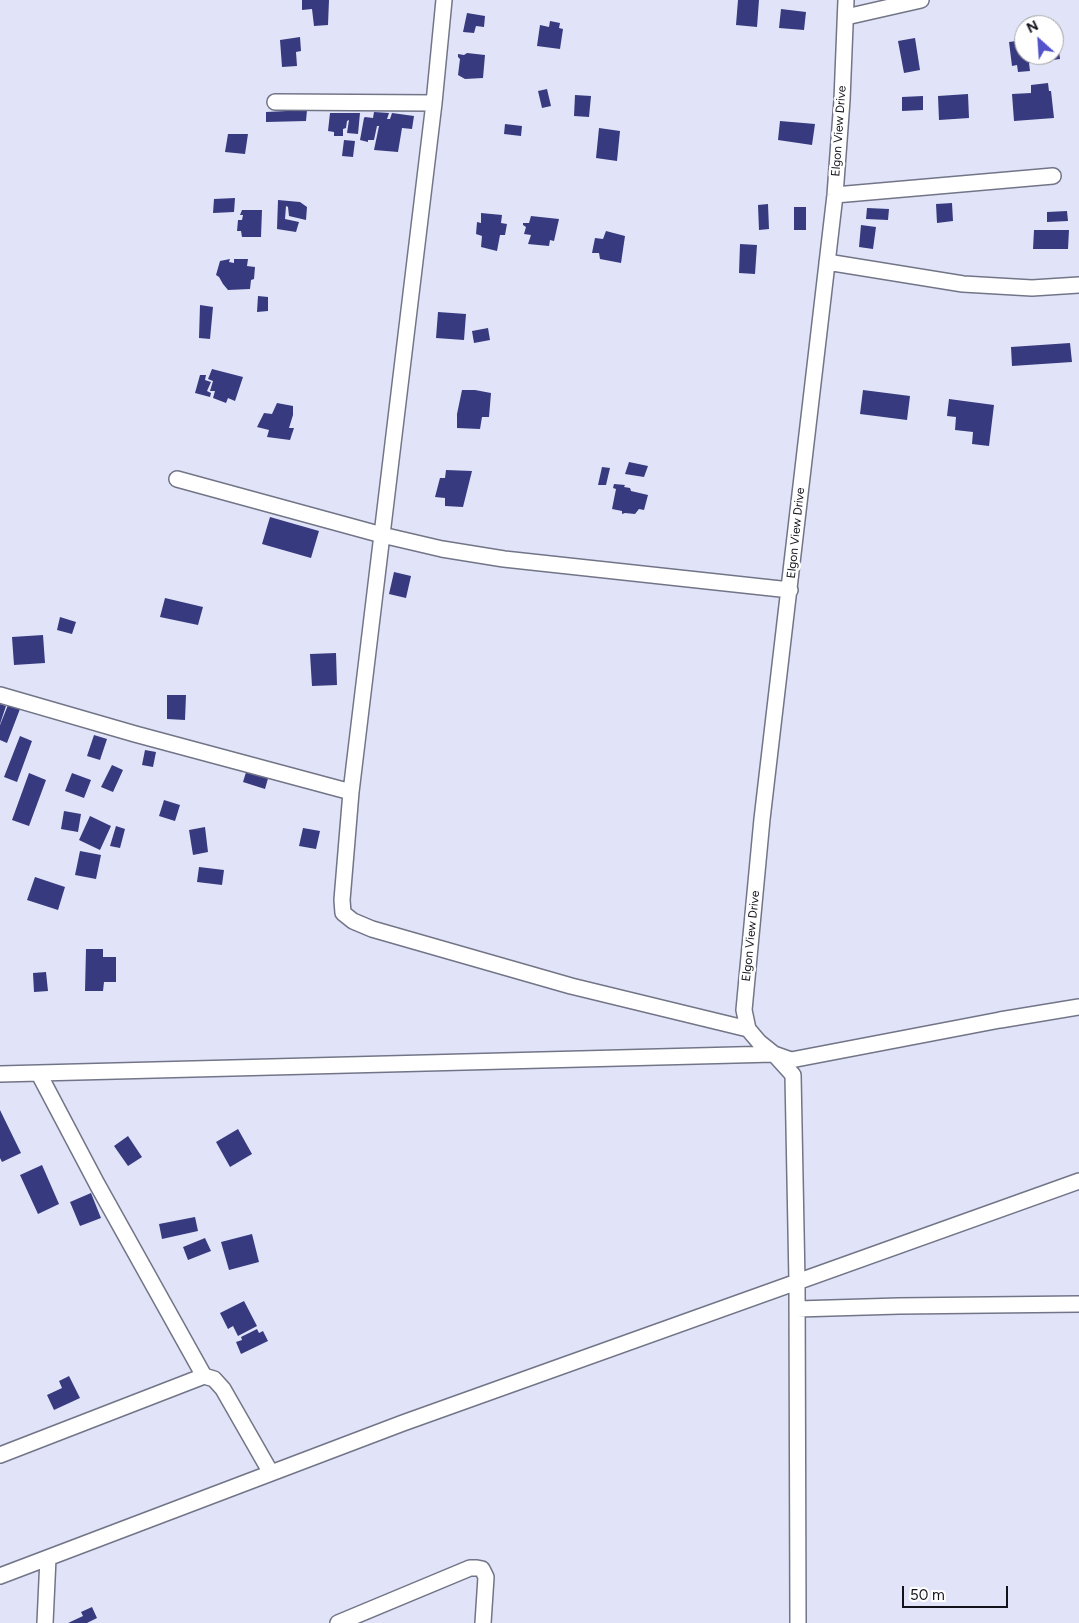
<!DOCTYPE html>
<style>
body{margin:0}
#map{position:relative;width:1079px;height:1623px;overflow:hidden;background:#e1e4f8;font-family:Figtree,sans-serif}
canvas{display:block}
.north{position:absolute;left:1014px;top:15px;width:50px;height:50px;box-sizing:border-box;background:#fff;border:1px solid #a1a1a4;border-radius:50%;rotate:334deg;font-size:14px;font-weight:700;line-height:20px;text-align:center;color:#13141b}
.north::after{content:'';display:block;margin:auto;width:18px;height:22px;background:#5252c9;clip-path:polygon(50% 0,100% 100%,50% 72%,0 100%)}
.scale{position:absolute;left:902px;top:1586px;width:106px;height:22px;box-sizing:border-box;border:2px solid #13141b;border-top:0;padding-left:6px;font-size:15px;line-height:18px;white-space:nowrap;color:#13141b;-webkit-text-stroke:4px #fff;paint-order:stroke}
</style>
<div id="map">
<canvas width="1079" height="1623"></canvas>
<div class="north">N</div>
<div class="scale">50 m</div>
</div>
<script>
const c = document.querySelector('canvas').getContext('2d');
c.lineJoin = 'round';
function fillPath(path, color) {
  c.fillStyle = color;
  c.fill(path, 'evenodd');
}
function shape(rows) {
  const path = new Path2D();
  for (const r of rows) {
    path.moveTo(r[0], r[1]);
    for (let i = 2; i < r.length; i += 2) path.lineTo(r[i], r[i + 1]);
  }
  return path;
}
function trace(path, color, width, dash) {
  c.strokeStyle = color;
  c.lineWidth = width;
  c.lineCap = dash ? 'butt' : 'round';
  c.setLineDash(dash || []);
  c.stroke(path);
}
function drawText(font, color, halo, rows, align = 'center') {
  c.font = font + ' Figtree,sans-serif';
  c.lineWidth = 5;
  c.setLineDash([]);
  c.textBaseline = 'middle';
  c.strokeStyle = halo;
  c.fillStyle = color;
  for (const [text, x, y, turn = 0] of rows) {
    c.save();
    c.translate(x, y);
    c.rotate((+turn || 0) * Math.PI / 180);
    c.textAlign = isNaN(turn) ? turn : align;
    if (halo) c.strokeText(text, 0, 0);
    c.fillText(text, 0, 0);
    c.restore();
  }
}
fillPath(shape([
 [302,0,329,0,328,25,314,26,312,9,302,10],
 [738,0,759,0,757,27,736,25],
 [781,9,806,12,804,30,779,28],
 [467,13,485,16,484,27,476,26,474,33,463,32],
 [550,21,560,23,559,28,563,29,560,49,537,46,540,25,549,27],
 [1054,35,1057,35,1060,59,1029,63,1030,71,1018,72,1017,65,1012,66,1009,42,1024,40,1024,55,1054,55],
 [300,37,301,51,296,52,297,66,282,67,280,40],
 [915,38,920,70,904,73,898,41],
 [467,53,485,55,483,78,465,79,458,75,460,59,458,57,458,54,464,55],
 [1048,83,1049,91,1051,91,1054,118,1014,121,1012,94,1031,93,1031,85],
 [547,89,551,106,542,108,538,91],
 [968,94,969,118,939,120,938,96],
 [575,95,591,96,589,117,574,116],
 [923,96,923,110,902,111,902,97],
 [307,110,306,121,266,122,266,112],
 [374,112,389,113,387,119,390,119,392,113,414,116,412,129,402,128,398,152,374,150,379,126,377,126,374,140,368,140,368,142,360,140,364,118,365,117,373,118],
 [330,113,360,113,358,134,347,133,349,120,347,121,346,128,343,129,343,136,334,136,334,132,328,131],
 [780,121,815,124,812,145,778,140],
 [505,124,522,126,521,136,504,134],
 [599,128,620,131,617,161,596,158],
 [228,134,248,134,245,154,225,152],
 [344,140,355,141,353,157,342,156],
 [235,198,234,212,213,213,214,199],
 [278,200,300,202,307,207,306,220,289,216,288,207,286,206,285,219,299,222,296,232,277,229],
 [952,203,953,221,937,223,936,204],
 [768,204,769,229,759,230,758,205],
 [794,207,806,207,806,230,794,230],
 [867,208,889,209,888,220,866,219],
 [242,210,262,210,261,237,242,237,241,231,237,231,238,220,242,220,243,215,240,215],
 [1067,211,1068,221,1047,222,1047,212],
 [481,213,502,215,501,223,507,224,505,235,500,235,497,251,481,247,482,236,476,234,477,222,481,223],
 [531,216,559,219,554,241,550,240,549,246,528,244,531,235,524,234,526,227,523,225,523,223,529,223],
 [861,225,876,227,873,249,859,247],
 [1034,230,1069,230,1068,249,1033,249],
 [606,231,625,236,621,263,600,259,599,253,592,253,595,238,603,239],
 [740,244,757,245,755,274,739,273],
 [230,259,229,262,234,263,234,259,248,259,247,266,255,267,254,279,251,280,250,289,228,290,223,284,219,277,216,275,220,261],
 [258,296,268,297,268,311,257,312],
 [200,305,213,307,210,339,199,338],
 [438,312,466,314,464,340,436,338],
 [488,328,490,340,474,343,472,331],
 [1070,343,1072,362,1012,366,1011,347],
 [212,369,243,377,235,401,228,398,226,403,213,398,215,391,210,391,213,381,208,379],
 [200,375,206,375,205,380,211,382,207,391,211,393,210,397,195,393],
 [462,390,475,390,491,393,489,417,482,417,480,429,457,428,457,414],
 [863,390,910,396,907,420,860,414],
 [949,399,994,405,989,446,972,444,973,432,955,430,956,417,947,416],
 [277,403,293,406,293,415,289,428,294,428,290,440,267,437,269,430,257,427,264,413,272,414],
 [629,462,648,466,644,477,625,474],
 [602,467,610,468,606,485,598,485],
 [446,470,472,471,463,507,445,506,445,498,435,497,440,478,445,478],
 [614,484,625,485,624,487,630,488,631,491,648,495,644,510,639,509,635,514,625,513,622,514,622,511,612,509,616,489,613,488],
 [270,517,319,531,311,558,262,544],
 [394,572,411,576,406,598,389,594],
 [165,598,203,607,198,625,160,617],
 [60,617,76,622,72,634,57,630],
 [43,635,45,663,14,665,12,637],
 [336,653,337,685,312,686,310,654],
 [167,695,186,695,185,720,167,719],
 [0,704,6,706,0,724],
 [8,705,20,709,7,743,0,740,0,725],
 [94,735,107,739,100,760,87,756],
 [20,736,32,741,17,782,4,777],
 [145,750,156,752,153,767,142,765],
 [112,765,123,770,113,792,101,787],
 [247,769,269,775,265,789,243,782],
 [29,773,46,780,29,826,12,820],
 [72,773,91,780,84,798,65,791],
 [164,800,180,805,175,821,159,816],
 [64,811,81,814,78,832,61,829],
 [90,816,111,826,100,850,79,840],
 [116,826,125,829,120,848,110,846],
 [205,827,208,852,193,855,189,830],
 [303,828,320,831,316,849,299,846],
 [80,851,101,855,96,879,75,875],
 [199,867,224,870,222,885,197,882],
 [35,877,65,887,58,910,27,900],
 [86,949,103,949,103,957,116,957,116,982,104,982,103,991,85,991],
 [46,972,48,991,34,992,33,973],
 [0,1110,21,1153,2,1162,0,1158],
 [238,1129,252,1154,230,1167,216,1142],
 [128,1136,142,1157,128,1166,114,1146],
 [42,1165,59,1204,38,1214,20,1175],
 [91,1193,101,1218,80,1226,70,1202],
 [195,1217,198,1231,162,1239,159,1224],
 [252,1234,259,1262,229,1270,221,1242],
 [205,1238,211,1251,188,1260,183,1247],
 [244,1301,257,1326,238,1336,233,1326,228,1329,220,1313],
 [257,1329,259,1333,263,1331,268,1341,241,1354,236,1342,242,1340,241,1337],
 [69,1376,80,1398,54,1410,47,1395,62,1388,59,1381],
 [92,1607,97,1618,87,1623,68,1623,83,1616,81,1612]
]), '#373a7e');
const minor = shape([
 [444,0,434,103,351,792,342,900,343,913,353,921,372,929,571,986,748,1029],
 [846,17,921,0],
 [275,102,434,103],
 [835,195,1053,176],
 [827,262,963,284,1032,288,1079,285],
 [177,479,382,535,442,549,504,559,790,590],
 [0,695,135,734,351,792],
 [0,1074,774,1054,791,1060,1000,1020,1079,1007],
 [39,1074,97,1184,204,1376],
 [797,1309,899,1306,1079,1304],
 [0,1455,204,1376,214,1379,223,1389,271,1473],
 [0,1576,403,1423,1079,1181],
 [45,1623,48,1558],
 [338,1623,470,1568,477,1568,482,1569,486,1577,483,1623],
 [798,1623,797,1282,793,1075,774,1054,759,1042,748,1029,744,1010,762,819,835,195,842,100,846,0]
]);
trace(minor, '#727587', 18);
trace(minor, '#fff', 15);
drawText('12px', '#13141b', '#fff', [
 ["Elgon View Drive",839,131,-86],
 ["Elgon View Drive",796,533,-84],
 ["Elgon View Drive",751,936,-84]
]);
</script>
